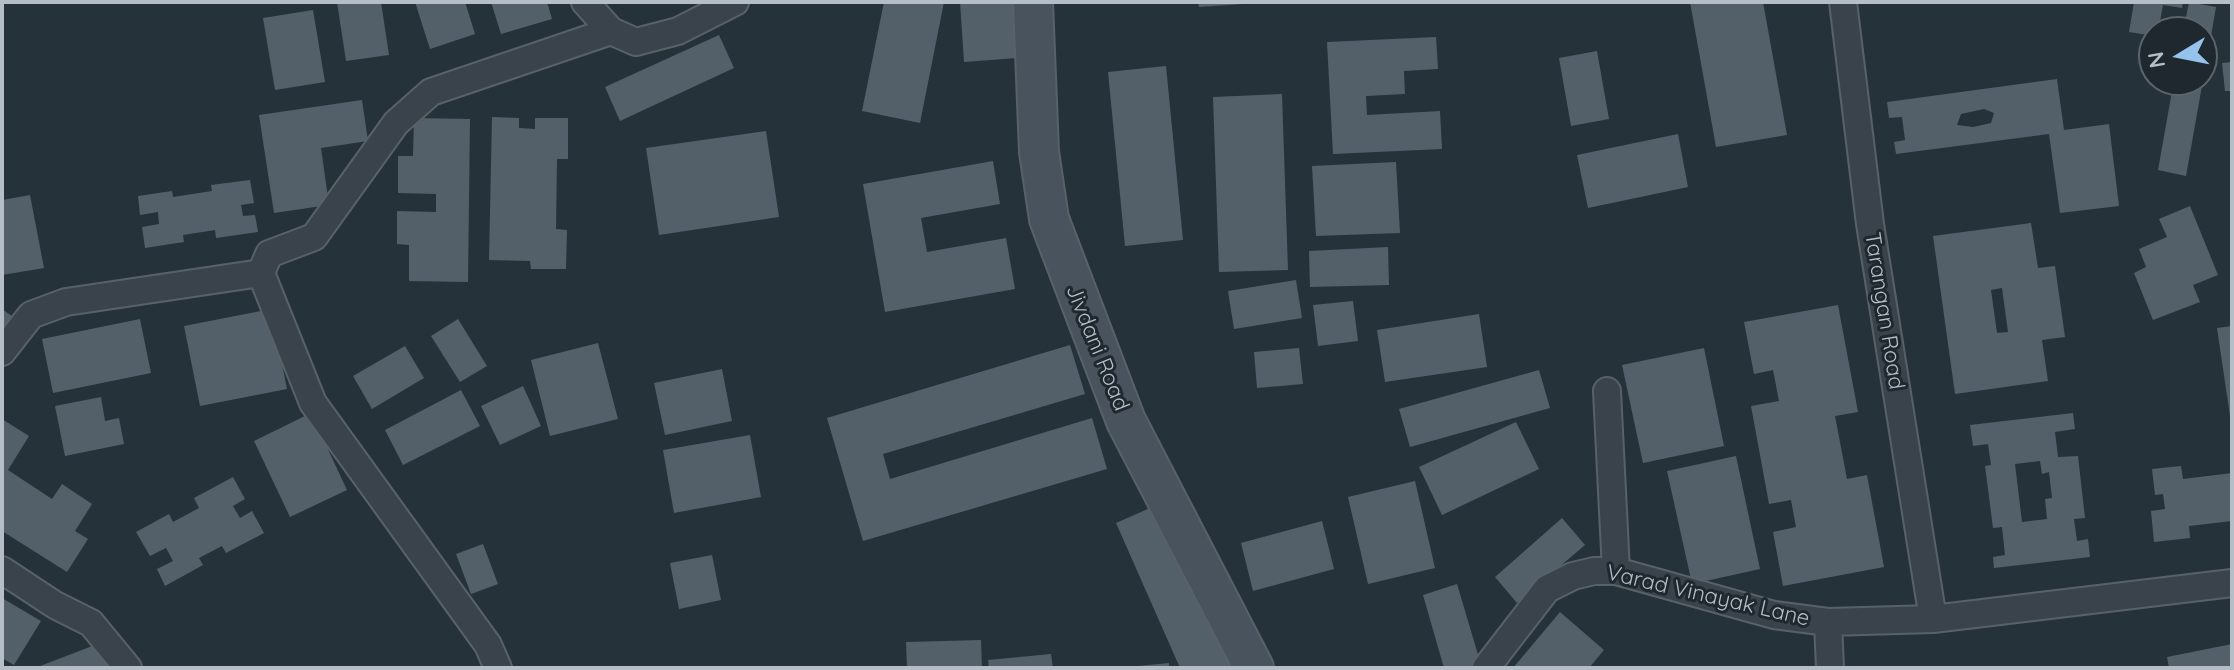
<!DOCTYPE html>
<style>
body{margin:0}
#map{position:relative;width:2234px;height:670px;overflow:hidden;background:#26323a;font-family:Quicksand,sans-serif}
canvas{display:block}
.frame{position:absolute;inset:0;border:4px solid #b5bec6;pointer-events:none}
.north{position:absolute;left:2138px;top:16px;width:80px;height:80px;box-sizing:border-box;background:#1f282f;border:2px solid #5b646b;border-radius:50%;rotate:260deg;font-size:22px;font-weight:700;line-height:32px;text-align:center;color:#b5bec6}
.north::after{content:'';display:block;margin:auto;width:28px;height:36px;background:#95c3eb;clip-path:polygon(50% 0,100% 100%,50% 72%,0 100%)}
</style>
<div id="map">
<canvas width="2234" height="670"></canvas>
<div class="frame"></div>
<div class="north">N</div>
</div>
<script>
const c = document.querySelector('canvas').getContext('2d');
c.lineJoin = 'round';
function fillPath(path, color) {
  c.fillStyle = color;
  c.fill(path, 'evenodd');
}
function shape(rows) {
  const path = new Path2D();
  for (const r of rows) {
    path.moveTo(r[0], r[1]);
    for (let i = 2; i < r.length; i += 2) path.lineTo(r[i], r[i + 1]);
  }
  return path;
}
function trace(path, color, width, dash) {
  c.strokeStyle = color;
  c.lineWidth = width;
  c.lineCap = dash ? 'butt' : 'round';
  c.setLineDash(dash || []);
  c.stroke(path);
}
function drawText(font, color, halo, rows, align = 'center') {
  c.font = font + ' Quicksand,sans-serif';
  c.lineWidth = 6;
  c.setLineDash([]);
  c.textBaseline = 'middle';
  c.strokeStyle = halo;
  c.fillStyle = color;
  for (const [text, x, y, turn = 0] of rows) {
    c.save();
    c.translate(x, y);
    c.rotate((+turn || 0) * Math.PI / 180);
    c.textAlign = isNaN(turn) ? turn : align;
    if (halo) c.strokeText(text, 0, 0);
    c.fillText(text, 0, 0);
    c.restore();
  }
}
fillPath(shape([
 [337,2,381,2,389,55,346,61],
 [415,2,465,2,475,34,430,49],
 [491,2,547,2,552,19,501,34],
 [884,2,944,2,920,123,862,111],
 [960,2,1014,2,1017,58,964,62],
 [1198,2,1243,2,1243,4,1199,7],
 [1690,2,1763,2,1787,135,1716,147],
 [2134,2,2183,2,2182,8,2163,5,2158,32,2154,32,2154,36,2129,32],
 [2189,2,2216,7,2204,77,2202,32,2183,32],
 [313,10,325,82,275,90,263,18],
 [719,35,734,68,620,121,605,87],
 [1436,37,1438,69,1404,71,1405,94,1366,96,1367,115,1440,111,1442,149,1333,154,1327,42],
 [1597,51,1609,119,1571,126,1559,58],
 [2232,62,2232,91,2225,91,2222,63],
 [1166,66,1183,240,1125,246,1108,72],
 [2057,79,2064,130,2109,124,2119,206,2060,213,2049,134,1896,154,1894,142,1905,140,1902,117,1889,118,1887,102],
 [1984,109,1994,113,1991,123,1973,127,1957,125,1961,114],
 [2174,80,2203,80,2186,176,2158,170],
 [1282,94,1288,270,1219,272,1213,97],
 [362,100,368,141,321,148,329,205,274,213,259,115],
 [492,117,519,118,519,128,535,129,535,118,568,118,568,159,557,159,556,229,567,230,566,269,531,269,530,261,489,260],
 [414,118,470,119,468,282,409,281,409,245,397,244,397,211,436,212,436,194,398,193,398,156,413,156],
 [766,131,779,217,659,235,646,148],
 [1678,134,1688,187,1588,208,1577,155],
 [993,161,1000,204,921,218,927,252,1006,238,1015,289,885,312,863,184],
 [1396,162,1400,233,1316,236,1312,166],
 [250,180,254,203,241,205,243,216,255,215,258,232,216,238,215,230,183,235,184,242,145,248,142,227,159,224,158,212,140,215,138,196,172,191,173,197,212,191,211,185],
 [30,195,44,268,2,275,2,200],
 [2190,206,2218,275,2193,285,2200,302,2153,320,2134,273,2146,267,2139,249,2167,237,2159,219],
 [2031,223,2038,268,2055,266,2065,337,2042,340,2048,381,1955,394,1933,236],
 [2002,288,2008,332,1997,333,1991,290],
 [1388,247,1389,285,1310,287,1309,251],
 [1296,280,1302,318,1234,329,1228,291],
 [1353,301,1358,341,1318,346,1313,305],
 [1838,305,1858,412,1835,416,1847,479,1867,475,1884,567,1783,586,1773,532,1796,527,1791,500,1769,504,1751,406,1779,401,1773,370,1754,374,1744,322],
 [2,309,12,316,2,331],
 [271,309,287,389,200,406,184,326],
 [1479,314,1487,367,1385,382,1377,330],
 [140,319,151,373,53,393,42,339],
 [458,319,487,366,460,382,431,336],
 [2232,326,2232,416,2230,416,2217,328],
 [598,343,618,419,550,436,531,360],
 [1070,345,1085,394,883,454,890,479,1092,418,1107,469,863,541,827,418],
 [405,346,424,378,372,409,353,376],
 [1299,348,1303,384,1257,388,1254,352],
 [1704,348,1724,446,1643,463,1622,365],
 [722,369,732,421,665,435,654,383],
 [1539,370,1550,408,1410,447,1399,409],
 [523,386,541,426,500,445,481,406],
 [461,390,480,426,403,465,385,430],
 [101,397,105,421,119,418,124,444,65,456,55,406],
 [311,413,347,490,290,517,254,441],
 [2073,413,2075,429,2055,432,2058,457,2078,456,2085,518,2074,519,2077,541,2088,539,2090,557,1994,568,1993,557,2005,555,2002,527,1993,528,1985,466,1991,465,1988,444,1973,446,1970,425],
 [2040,461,2042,474,2049,472,2052,498,2045,499,2047,519,2022,522,2015,464],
 [2,419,29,436,8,470,52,499,62,484,92,504,75,531,88,539,67,572,2,531],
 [1516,422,1539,469,1442,515,1419,467],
 [750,435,761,497,674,513,663,450],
 [1736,456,1760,569,1692,584,1667,471],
 [2181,466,2183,479,2232,473,2232,521,2189,526,2190,538,2154,542,2151,511,2165,509,2163,494,2155,495,2152,469],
 [233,477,245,499,233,506,240,518,252,511,264,533,226,553,222,546,199,558,203,565,165,586,157,569,173,561,166,548,150,556,136,532,169,514,173,522,199,508,194,498],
 [1415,481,1435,568,1368,584,1348,497],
 [1166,501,1239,668,1180,668,1116,523],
 [1562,518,1585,545,1517,603,1495,577],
 [1322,521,1334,569,1253,591,1241,543],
 [483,544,498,584,471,594,456,554],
 [712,555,721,600,679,609,670,563],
 [1457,584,1482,668,1444,668,1423,595],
 [2,598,41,621,14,665,2,658],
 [1560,612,1604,650,1589,668,1513,668],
 [981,640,982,668,907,668,906,642],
 [100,643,109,668,35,668],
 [2232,644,2232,668,2169,668,2167,657],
 [1051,654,1053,668,989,668,988,660],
 [1169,663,1169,668,1138,668,1138,666]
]), '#546069');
const minor = shape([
 [585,2,611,31,636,42,678,31,735,2],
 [1843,2,1870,224,1933,619],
 [261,273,269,254,314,237,396,123,431,92,611,31],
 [2,352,31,315,66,302,261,273,313,403,488,645,498,668],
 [1607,391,1616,571],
 [2,570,55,605,91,623,128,668],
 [1828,622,1830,668],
 [1486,668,1547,589,1573,576,1594,571,1616,571,1774,615,1828,622,1933,619,2232,583]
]);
const secondary = shape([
 [1033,2,1039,152,1049,219,1126,421,1254,668]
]);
trace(minor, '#586168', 30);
trace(secondary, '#586168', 42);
trace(minor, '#3a434b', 26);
trace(secondary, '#48535d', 38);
drawText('22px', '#b5bec6', '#1f282f', [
 ["Tarangan Road",1884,311,81],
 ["Jivdani Road",1097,348,68],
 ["Varad Vinayak Lane",1708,596,13]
]);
</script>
